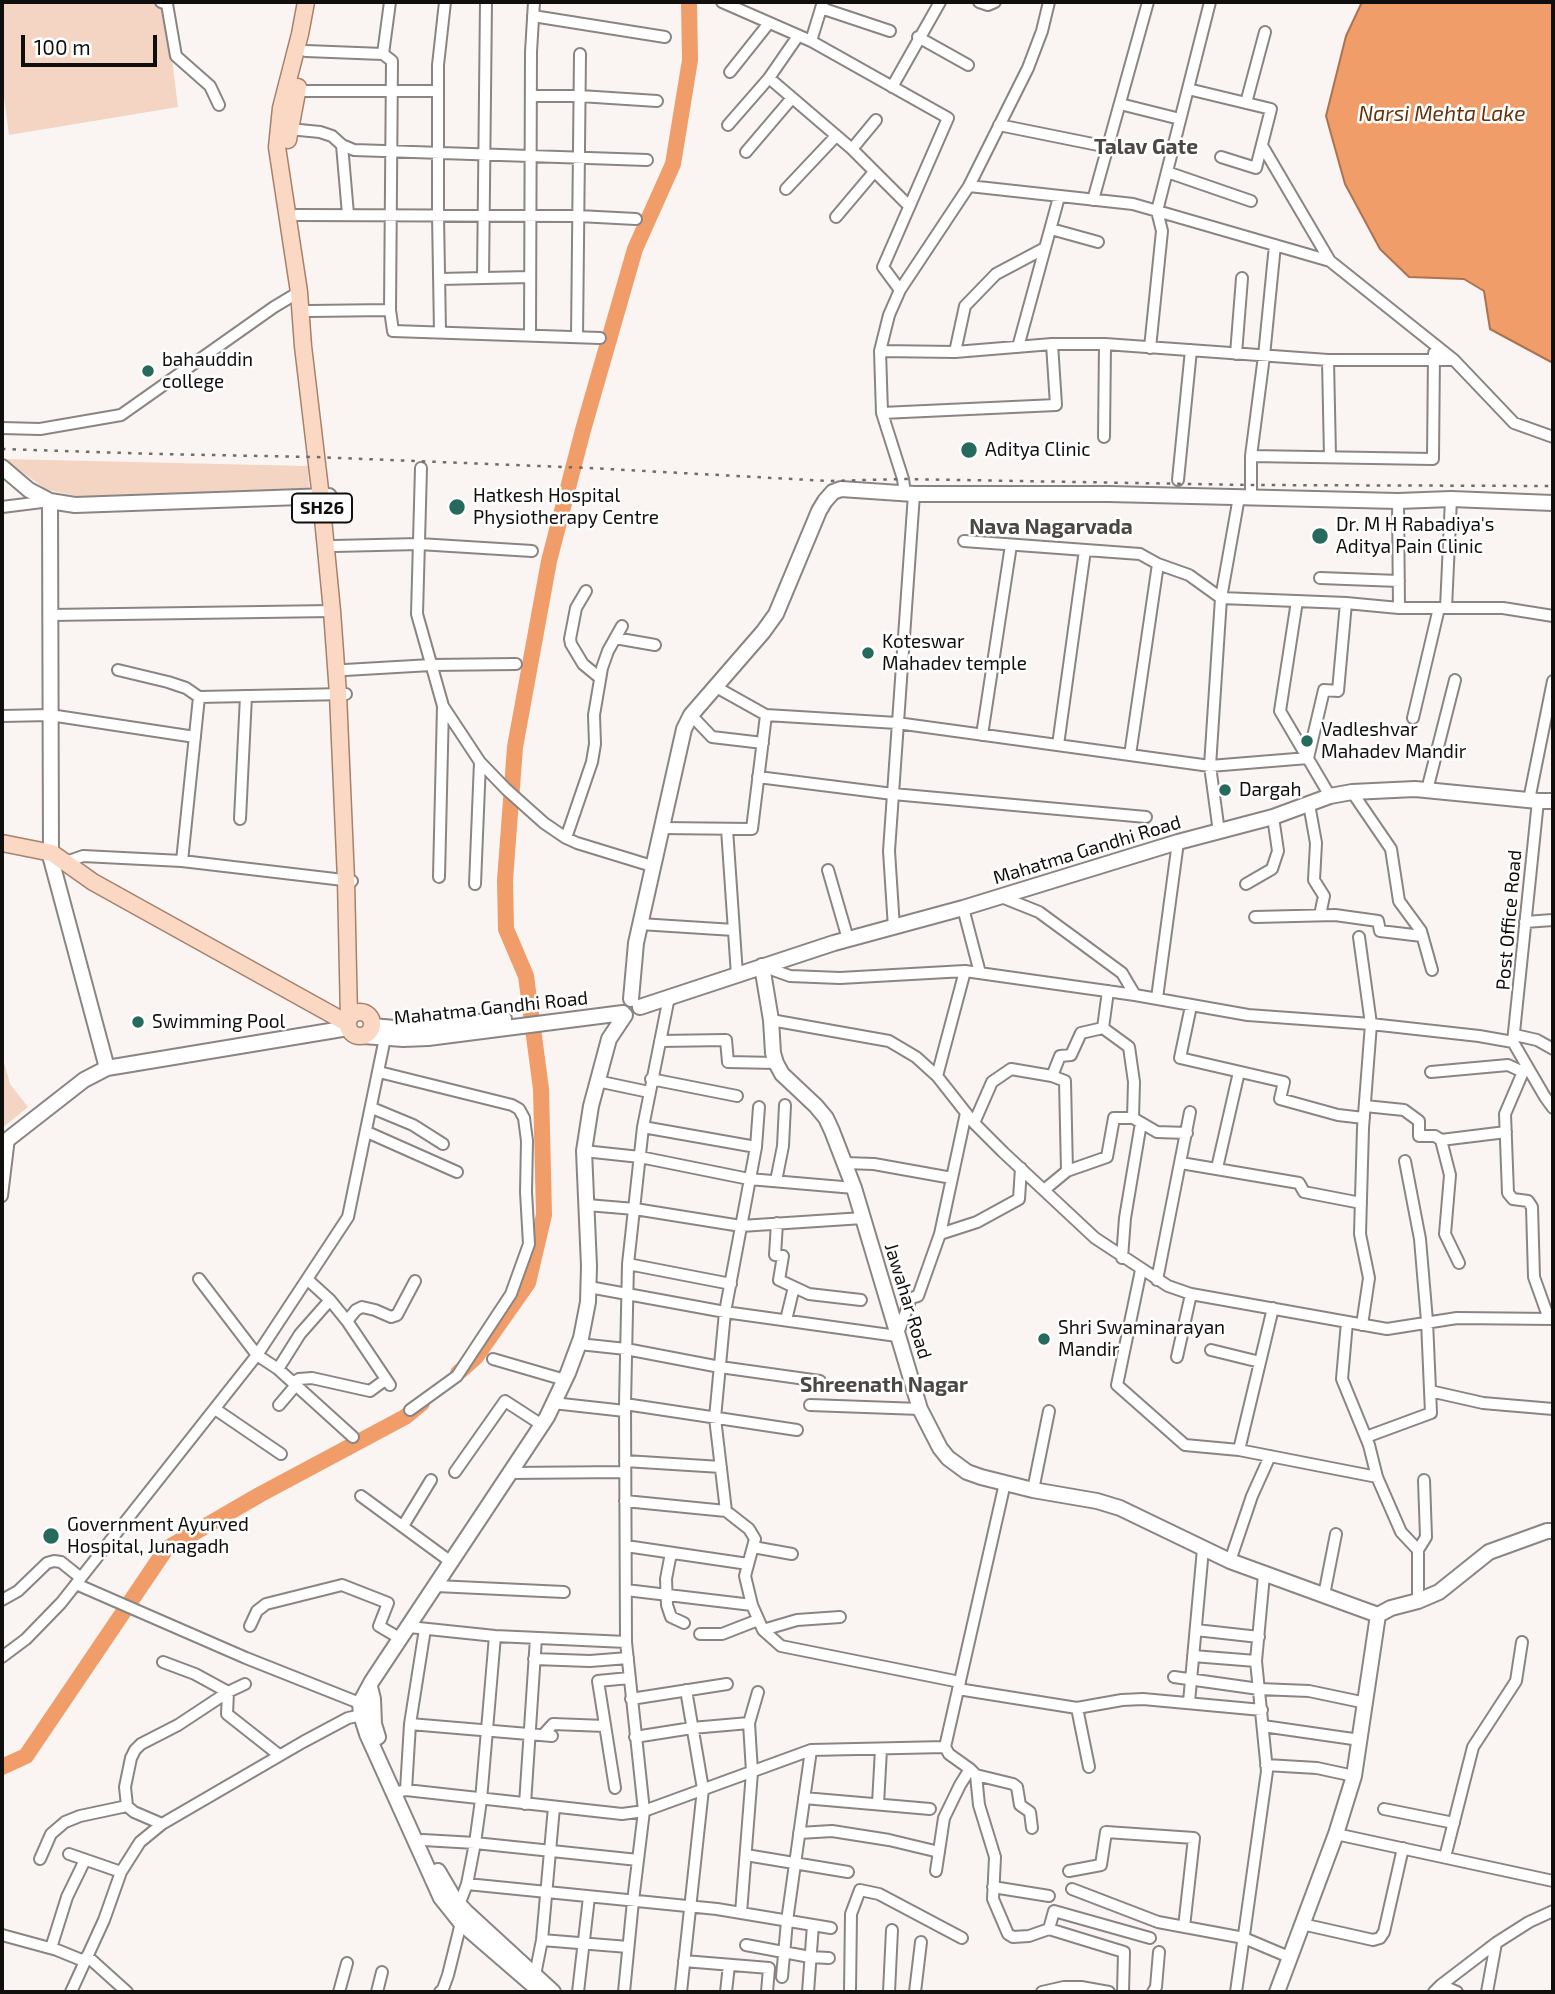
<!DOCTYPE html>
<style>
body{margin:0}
#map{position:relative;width:1555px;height:1994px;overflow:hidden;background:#faf5f2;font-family:"Exo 2",sans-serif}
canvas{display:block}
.frame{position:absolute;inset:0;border:4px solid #100f0e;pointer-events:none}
.scale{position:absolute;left:21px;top:35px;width:136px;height:32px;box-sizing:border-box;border:4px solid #100f0e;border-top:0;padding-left:9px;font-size:21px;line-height:24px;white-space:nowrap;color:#100f0e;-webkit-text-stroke:5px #fff;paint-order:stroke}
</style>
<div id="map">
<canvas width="1555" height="1994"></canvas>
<div class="frame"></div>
<div class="scale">100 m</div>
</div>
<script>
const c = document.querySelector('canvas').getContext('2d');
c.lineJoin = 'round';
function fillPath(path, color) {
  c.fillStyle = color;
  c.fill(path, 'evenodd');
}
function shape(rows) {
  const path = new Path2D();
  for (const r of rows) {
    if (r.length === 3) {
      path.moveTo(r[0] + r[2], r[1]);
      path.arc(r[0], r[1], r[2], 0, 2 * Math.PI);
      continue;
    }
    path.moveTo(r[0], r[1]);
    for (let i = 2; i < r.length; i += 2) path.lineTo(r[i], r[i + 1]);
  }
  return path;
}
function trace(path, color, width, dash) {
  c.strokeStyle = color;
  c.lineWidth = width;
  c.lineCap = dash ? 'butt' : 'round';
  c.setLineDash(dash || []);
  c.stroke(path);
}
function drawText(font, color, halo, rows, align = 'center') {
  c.font = font + ' "Exo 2",sans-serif';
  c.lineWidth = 5;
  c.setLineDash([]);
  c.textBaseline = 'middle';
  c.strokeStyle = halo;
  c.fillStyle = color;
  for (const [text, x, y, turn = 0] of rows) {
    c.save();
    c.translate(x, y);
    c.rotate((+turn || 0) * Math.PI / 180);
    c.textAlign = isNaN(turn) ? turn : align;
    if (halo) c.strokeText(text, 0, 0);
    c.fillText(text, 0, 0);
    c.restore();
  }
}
fillPath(shape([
 [2,2,165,2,178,107,9,135,2,83],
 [4,459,308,466,309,491,93,499,47,490],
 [2,1055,10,1084,28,1107,2,1128]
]), '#f4d5c3');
const water = shape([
 [1362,2,1553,2,1553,363,1490,329,1484,291,1464,279,1409,277,1380,249,1345,184,1326,116,1346,36,1362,2]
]);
fillPath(water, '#f09d69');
trace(water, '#ad724e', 2);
trace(shape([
 [458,1373,476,1357,528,1283,544,1215,541,1089,526,976,506,929,505,880,515,747,549,561,583,430,635,249,673,164,690,60,689,2],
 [2,1767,26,1756,166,1549,261,1494,405,1417,422,1403]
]), '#f09d69', 16);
const street = shape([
 [161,2,167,4,176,56,210,86,219,105],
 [390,2,383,54,392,61,390,310,393,331,600,338],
 [722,2,811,41,948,118,883,267,900,290],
 [979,2,988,5,995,2],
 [821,8,890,31],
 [533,16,665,37],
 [918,37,968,65],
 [811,41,823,2],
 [306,51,383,54],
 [730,72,769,23],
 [769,78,852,149,909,206],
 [892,87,940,2],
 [1188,89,1271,109,1256,168,1221,157],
 [294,91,438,91],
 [531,96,580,96,657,101],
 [1246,103,1265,32],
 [1120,104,1180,119],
 [728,125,769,78,798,36],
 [999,125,1108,147],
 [289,129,320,132,332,136,342,145,354,150,647,160],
 [342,145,348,214],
 [1263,147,1330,261,1454,360,1514,423,1553,437],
 [852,149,876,120],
 [746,152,792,98],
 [1167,172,1251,201],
 [969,186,1133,204,1330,261],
 [786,189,836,136],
 [1093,200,1148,2],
 [297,215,578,216,636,219],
 [836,217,874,172],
 [1051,229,1098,242],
 [483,278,486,2],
 [439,279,530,277],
 [309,311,390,310],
 [440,332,438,215,438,65,445,2],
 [530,335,531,52,534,2],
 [577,337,580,54],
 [1018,347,1059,197],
 [1150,348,1162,231,1157,211,1210,2],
 [880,351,955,352,1052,344,1105,344,1328,360,1454,360],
 [955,352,965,306,996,274,1045,248],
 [1236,354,1242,278],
 [1328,360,1330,457],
 [882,413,1056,405,1052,344],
 [2,428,40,429,121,415,274,307,299,292],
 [1104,437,1105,344],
 [1251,456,1433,459,1434,353],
 [421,468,417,614,443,706,480,762,506,789,544,823,566,838,577,843,652,866],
 [1178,480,1191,350],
 [905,494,903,479,882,413,880,351,889,315,900,290,969,186,1028,68,1042,31,1049,2],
 [1251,498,1251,456,1264,356,1275,245],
 [1398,501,1399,608],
 [2,507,50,501],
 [964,541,1140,554,1158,564,1189,575,1221,598,1346,603,1399,608,1503,608,1553,616],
 [334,546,419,544,532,551],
 [1320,578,1399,581],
 [586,591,576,608,570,639,571,644,583,664,600,678],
 [1297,601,1280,711,1330,796],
 [1446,608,1451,499],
 [50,615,332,611],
 [615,638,655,645],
 [118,670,168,682,186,688,199,697,346,694],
 [345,670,431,665,516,664],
 [716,687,766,715,897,723,1210,766,1308,758,1324,690,1338,691,1346,603],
 [691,715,712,737,763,743],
 [2,716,50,715,195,737],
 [1413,718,1439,608],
 [982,735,1011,545],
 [1058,745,1085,550],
 [1130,755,1158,564],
 [758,777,893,794,1146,817],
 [1427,790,1455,680],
 [1352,792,1391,849,1399,901,1421,931,1432,970],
 [1529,800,1553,681],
 [1309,804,1316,843,1314,880,1324,896,1320,915],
 [240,819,246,696],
 [661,828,752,829,766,715],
 [727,829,737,975],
 [1219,832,1210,766,1221,598,1239,497],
 [566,838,592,762,595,744,594,715,602,668,608,651,622,626],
 [182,861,199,697],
 [66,862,83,856,182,861,352,881],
 [828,870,848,939],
 [439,877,443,706],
 [475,884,480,762],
 [1246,884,1272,869,1278,851,1273,817],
 [999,896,1039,912,1084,945,1122,973,1135,995],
 [963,908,980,973],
 [1255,917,1335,915,1378,921,1380,931,1422,936],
 [1525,922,1553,920],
 [640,924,734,930],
 [894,928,889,851,914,494],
 [1359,937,1371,1024,1363,1128,1360,1234,1369,1278,1362,1325],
 [762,966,790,976,840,978,965,971,1135,995,1248,1015,1371,1024,1479,1036,1513,1042,1545,1097,1553,1108],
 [1157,998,1178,842],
 [1191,1006,1180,1058,1284,1082,1280,1099,1338,1115,1364,1118],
 [771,1020,889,1041,916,1057,937,1076,974,1123,1003,1152,1095,1238,1168,1286,1191,1294,1387,1329,1457,1318,1553,1319],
 [1103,1028,1129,1047,1134,1082,1133,1118,1157,1132,1187,1133],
 [1515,1035,1537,1040,1553,1049],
 [660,1041,726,1040,728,1062,776,1063],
 [1513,1042,1538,801],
 [1526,1065,1505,1114,1508,1193,1513,1199,1528,1201,1532,1207,1534,1277,1549,1319],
 [379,1072,512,1105,519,1109,524,1118,527,1141,526,1192,529,1244,511,1294,457,1376,410,1410],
 [1431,1072,1508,1065,1523,1072],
 [937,1076,965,971],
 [651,1079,737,1096],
 [597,1081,649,1092],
 [1365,1106,1404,1110,1419,1121,1419,1136,1435,1136,1441,1140,1506,1132],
 [759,1107,756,1147,725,1312,715,1418,726,1511,749,1529,755,1539,745,1576,752,1605,763,1630,781,1646,960,1682],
 [372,1108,413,1125,443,1144],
 [974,1123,992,1082,1011,1069,1052,1076,1060,1056,1071,1055,1081,1033,1103,1028,1108,991],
 [643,1127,756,1147],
 [367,1132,457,1172],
 [1441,1140,1450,1175,1445,1234,1459,1263],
 [584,1151,640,1157,749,1179,854,1188],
 [845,1163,874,1164,952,1178],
 [1181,1163,1299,1183,1304,1192,1361,1203],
 [1217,1168,1239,1072],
 [1067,1171,1107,1157,1114,1118,1133,1118],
 [776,1181,783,1146,785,1105],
 [1044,1190,1067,1171,1065,1081,1052,1076],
 [2,1196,9,1138],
 [587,1205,635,1209,741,1226,863,1218],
 [777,1223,775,1255,783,1256,779,1280,809,1294,861,1300],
 [940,1234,977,1222,1019,1199,1021,1168],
 [1122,1258,1125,1218,1141,1123],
 [628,1264,731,1284],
 [1141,1270,1117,1385,1185,1445,1239,1450,1377,1477],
 [199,1279,257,1355,278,1369,353,1437],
 [308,1280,330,1300,347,1321,390,1385],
 [1157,1280,1190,1112],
 [589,1287,725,1312,897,1336,911,1298,918,1296,940,1234,966,1113],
 [786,1320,794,1287],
 [347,1321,356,1310,362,1307,375,1310,391,1317,397,1315,415,1281],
 [1347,1322,1342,1379,1369,1445,1377,1477,1401,1532,1418,1550,1418,1601],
 [579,1344,626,1349,720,1367,820,1381],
 [1211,1350,1260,1362],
 [1177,1357,1191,1294],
 [493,1359,565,1380],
 [278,1369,300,1334,330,1300],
 [293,1383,299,1379,312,1378,370,1391,385,1380],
 [1430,1391,1483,1403,1553,1409],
 [553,1403,625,1411],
 [625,1404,797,1430],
 [279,1405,296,1385],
 [810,1405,920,1409],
 [215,1409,281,1454],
 [1366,1437,1431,1413,1427,1321,1420,1239,1405,1161],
 [1239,1450,1273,1308],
 [625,1461,721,1467],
 [455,1472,505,1401,542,1425],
 [509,1473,625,1472],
 [1005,1483,945,1747,949,1754,970,1769,976,1775,979,1805,995,1857,993,1899,1008,1934,1013,1937,1029,1936,1049,1929,1124,1952,1123,1992],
 [1033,1490,1049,1411],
 [361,1496,451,1562],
 [625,1501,726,1511],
 [403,1526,431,1480],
 [626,1546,748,1564],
 [753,1547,792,1554],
 [1418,1550,1426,1537,1424,1480],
 [671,1553,666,1579,667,1605,671,1617,684,1623],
 [1230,1561,1252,1496,1270,1456],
 [76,1584,246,1658,367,1706],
 [436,1586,564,1592],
 [626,1590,752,1605],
 [1324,1595,1336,1534],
 [2,1600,18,1591,47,1563,54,1561,61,1562,81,1578],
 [250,1626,257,1611,266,1604,342,1585,388,1603,379,1626,401,1639],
 [409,1627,495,1636,626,1642],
 [763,1630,797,1620,840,1617],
 [1196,1630,1259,1637],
 [700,1634,722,1634,758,1620],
 [1193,1656,1256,1661],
 [2,1657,26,1639,61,1603,257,1355,348,1217,386,1033],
 [534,1659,590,1661,628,1658],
 [163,1662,195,1674,228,1692,227,1714,279,1755],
 [1174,1677,1259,1689,1309,1691,1366,1703],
 [958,1689,1077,1708,1122,1700,1143,1699,1262,1710],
 [631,1699,727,1684],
 [1189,1702,1203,1549],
 [1077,1708,1089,1767],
 [410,1724,552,1736],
 [1263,1726,1360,1740],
 [543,1735,553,1724,605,1726],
 [635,1737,692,1728,749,1723],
 [1266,1765,1317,1768,1354,1776],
 [976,1775,1013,1784,1017,1787,1020,1805,1030,1812,1032,1828],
 [615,1788,598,1681,629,1678],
 [406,1790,410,1724,425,1629],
 [394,1793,406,1790,622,1814,644,1811,811,1750,945,1747],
 [804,1798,930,1809],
 [525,1804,536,1638],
 [878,1804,881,1749],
 [1384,1809,1454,1823],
 [162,1824,134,1812,127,1806,125,1787,131,1758,135,1750,141,1744,178,1725,228,1692,245,1684],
 [799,1833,832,1831,889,1840,939,1852],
 [1336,1834,1553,1881],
 [423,1840,475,1843,638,1860],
 [69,1854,121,1872],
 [746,1855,848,1872],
 [1445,1857,1473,1747,1516,1681,1522,1642],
 [40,1859,51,1834,65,1822,80,1816,127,1806],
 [936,1871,944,1818,960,1785,970,1769],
 [1069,1871,1101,1865,1106,1832,1194,1838,1184,1927],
 [467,1884,717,1909,831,1928],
 [993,1887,1049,1896],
 [1072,1889,1158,1922,1244,1938,1289,1957],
 [456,1909,459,1905,467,1884,475,1843,481,1800,495,1636],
 [741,1913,752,1772,749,1723,758,1692],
 [1302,1924,1373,1940,1380,1938,1384,1932,1403,1848],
 [1049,1929,1054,1911,1150,1938],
 [2,1935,57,1950,84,1961],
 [542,1940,628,1947],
 [746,1945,810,1957,829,1958],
 [51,1948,67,1897,85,1860],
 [87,1956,127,1992],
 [684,1961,769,1968,767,1992],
 [535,1975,542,1940,554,1807],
 [782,1977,787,1921,811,1750],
 [1441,1985,1457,1992],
 [71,1992,104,1920,121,1872,140,1842,162,1824,303,1742,348,1718,367,1714],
 [339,1992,347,1963],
 [377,1992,382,1972],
 [440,1992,443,1989,448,1975,461,1923],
 [578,1992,589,1897],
 [624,1992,633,1901,644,1811,626,1642,625,1404,628,1264,643,1127,669,997],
 [681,1992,703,1789,686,1690],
 [726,1992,729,1965],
 [808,1992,813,1925],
 [850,1992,851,1914,860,1890,879,1894,962,1938],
 [889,1992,892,1930],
 [915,1992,921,1942],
 [1042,1992,1064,1987,1081,1987,1109,1992],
 [1153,1992,1156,1987,1159,1952],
 [1236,1992,1267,1771,1256,1661,1264,1575],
 [1434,1992,1441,1985,1496,1943,1529,1922,1553,1911],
 [1487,1992,1496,1943]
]);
const secondary = shape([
 [2,467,29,490,50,501,75,505,329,496],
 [50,501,51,859,107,1068],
 [762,966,771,1020,773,1053,776,1063,782,1074,816,1106,826,1118,832,1131,854,1188,920,1409,940,1448,948,1458,967,1472,981,1477,1033,1490,1097,1501,1120,1508,1230,1561,1378,1615],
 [631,999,636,943,684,729,691,715,763,632,776,614,819,511,825,501,833,492,841,489,914,494,1109,494,1398,501,1451,499,1553,503],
 [640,1007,834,943,963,908,1178,842,1273,817,1330,796,1352,792,1415,789,1538,801,1553,801],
 [372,1026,406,1029,429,1028,504,1019],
 [363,1036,403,1039,428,1038,623,1013],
 [2,1144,84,1080,107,1068,348,1028],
 [370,1687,373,1699,374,1724,378,1737],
 [438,1871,455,1900,467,1913,553,1992],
 [541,1992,461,1923,441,1898,367,1734,361,1715,360,1703,372,1681,547,1417,568,1373,581,1338,588,1302,589,1266,584,1151,591,1106,609,1039,625,1015],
 [1277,1992,1336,1834,1354,1776,1378,1615,1391,1608,1418,1601,1439,1592,1489,1552,1547,1531,1553,1531]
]);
const primary = shape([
 [306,2,300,34,281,108,277,147,299,292,303,346,321,498,332,611,338,694,346,880,349,1018],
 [288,140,298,87],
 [2,843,52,853,93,882,347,1023],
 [360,1024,12]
]);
trace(street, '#8a8583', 14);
trace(secondary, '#8a8583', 18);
trace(primary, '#a6816b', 19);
trace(street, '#fff', 10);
trace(secondary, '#fff', 14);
trace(primary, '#fad8c4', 16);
trace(shape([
 [2,449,157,454,315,457,589,468,829,481,903,479,1251,485,1553,486]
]), '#6f6d6b', 2.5, [3.5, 7]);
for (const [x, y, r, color] of [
 [148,371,7,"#256a5c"],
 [969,450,9,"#256a5c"],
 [457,507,9,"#256a5c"],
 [1320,536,9,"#256a5c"],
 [868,653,7,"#256a5c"],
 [1307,741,7,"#256a5c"],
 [1225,790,7,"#256a5c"],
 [138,1022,7,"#256a5c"],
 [1044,1339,7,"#256a5c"],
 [51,1536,9,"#256a5c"]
]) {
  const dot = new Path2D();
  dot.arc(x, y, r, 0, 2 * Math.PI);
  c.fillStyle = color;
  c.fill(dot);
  trace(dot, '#fff', 2.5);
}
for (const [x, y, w] of [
 [322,508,60]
]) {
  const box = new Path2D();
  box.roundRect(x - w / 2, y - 14.5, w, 29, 5);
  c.fillStyle = '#fff';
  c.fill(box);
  trace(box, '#100f0e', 2);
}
drawText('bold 18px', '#100f0e', null, [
 ["SH26",322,508]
]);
drawText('19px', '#100f0e', '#fff', [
 ["bahauddin",162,360],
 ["college",162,382],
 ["Aditya Clinic",985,450],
 ["Hatkesh Hospital",473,496],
 ["Physiotherapy Centre",473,518],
 ["Dr. M H Rabadiya's",1336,525],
 ["Aditya Pain Clinic",1336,547],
 ["Koteswar",882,642],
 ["Mahadev temple",882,664],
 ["Vadleshvar",1321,730],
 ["Mahadev Mandir",1321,752],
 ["Dargah",1239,790],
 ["Swimming Pool",152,1022],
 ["Shri Swaminarayan",1058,1328],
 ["Mandir",1058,1350],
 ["Government Ayurved",67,1525],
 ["Hospital, Junagadh",67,1547]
], 'left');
drawText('19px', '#100f0e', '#fff', [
 ["Mahatma Gandhi Road",1087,850,-17],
 ["Post Office Road",1509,920,-85],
 ["Mahatma Gandhi Road",491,1008,-6],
 ["Jawahar Road",908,1301,73]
]);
drawText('italic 21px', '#67320a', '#fff', [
 ["Narsi Mehta Lake",1442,114]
]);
drawText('bold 21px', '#4a4745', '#fff', [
 ["Talav Gate",1146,147],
 ["Nava Nagarvada",1051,527],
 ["Shreenath Nagar",884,1385]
]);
</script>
